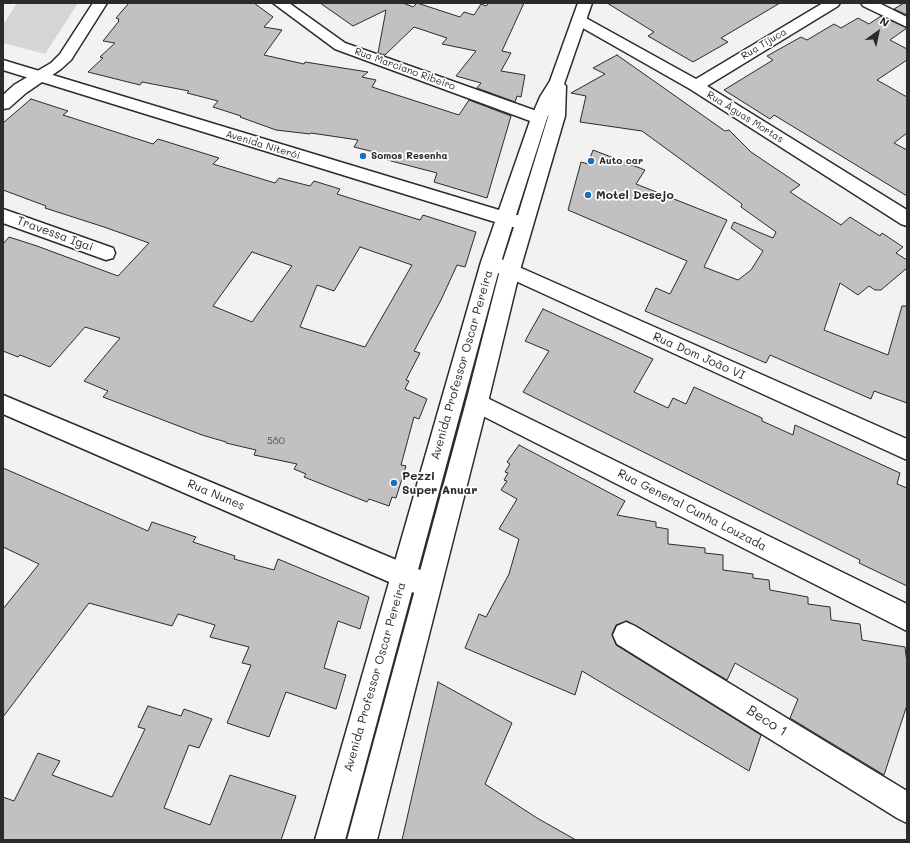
<!DOCTYPE html>
<meta charset="utf-8">
<style>
body{margin:0}
#map{position:relative;width:910px;height:843px;overflow:hidden;background:#f2f2f2;font-family:Mali,sans-serif}
canvas{display:block}
.frame{position:absolute;inset:0;border:4px solid #2b2b2b;pointer-events:none}
.north{position:absolute;left:858px;top:12px;width:40px;height:40px;-webkit-text-stroke:3px #fff;paint-order:stroke;rotate:33deg;font-size:11px;font-weight:700;line-height:16px;text-align:center;color:#2b2b2b}
.north::after{content:'';display:block;margin:auto;width:14px;height:18px;background:#2b2b2b;clip-path:polygon(50% 0,100% 100%,50% 72%,0 100%)}
</style>
<div id="map">
<canvas width="910" height="843"></canvas>
<div class="frame"></div>
<div class="north">N</div>
</div>
<script>
const c = document.querySelector('canvas').getContext('2d');
c.lineJoin = 'round';
function fillPath(path, color) {
  c.fillStyle = color;
  c.fill(path, 'evenodd');
}
function shape(rows) {
  const path = new Path2D();
  for (const r of rows) {
    path.moveTo(r[0], r[1]);
    for (let i = 2; i < r.length; i += 2) path.lineTo(r[i], r[i + 1]);
  }
  return path;
}
function trace(path, color, width, dash) {
  c.strokeStyle = color;
  c.lineWidth = width;
  c.lineCap = dash ? 'butt' : 'round';
  c.setLineDash(dash || []);
  c.stroke(path);
}
function drawText(font, color, halo, rows, align = 'center') {
  c.font = font + ' Mali,sans-serif';
  c.lineWidth = 3.5;
  c.setLineDash([]);
  c.textBaseline = 'middle';
  c.strokeStyle = halo;
  c.fillStyle = color;
  for (const [text, x, y, turn = 0] of rows) {
    c.save();
    c.translate(x, y);
    c.rotate((+turn || 0) * Math.PI / 180);
    c.textAlign = isNaN(turn) ? turn : align;
    if (halo) c.strokeText(text, 0, 0);
    c.fillText(text, 0, 0);
    c.restore();
  }
}
fillPath(shape([
 [17,3,78,3,45,54,3,43,3,25]
]), '#d5d5d5');
const building = shape([
 [129,3,254,3,273,17,264,27,282,30,264,55,304,64,305,62,368,72,362,77,376,80,372,87,459,115,469,100,511,116,487,198,434,182,437,173,376,157,378,153,354,147,358,140,311,133,310,134,276,130,240,117,241,116,213,107,218,101,187,93,189,91,142,82,140,85,88,72,103,58,100,57,115,43,103,41,119,21,118,21,119,19,116,18,129,3],
 [320,3,403,3,413,7,417,3,460,17,464,12,474,15,481,4,486,6,489,3,524,3,502,51,511,53,501,71,525,75,521,97,517,96,515,102,477,88,481,83,456,76,476,51,442,44,447,38,414,27,385,55,378,53,386,10,353,26,320,3],
 [607,3,780,3,721,38,728,42,693,62,648,36,654,32,607,3],
 [904,3,907,3,907,15,894,9,904,3],
 [881,16,907,28,890,40,907,49,907,60,877,80,907,97,907,133,894,143,907,150,907,196,774,115,770,119,724,90,773,60,767,56,801,37,807,40,834,24,841,28,858,18,869,24,881,16],
 [617,55,725,131,729,130,751,152,800,185,790,192,841,225,850,217,880,236,882,233,903,247,896,253,907,260,907,268,881,290,875,290,869,286,858,295,840,283,824,330,888,355,902,306,907,306,907,403,874,391,871,399,770,355,766,363,645,311,656,288,670,294,687,261,568,210,581,162,588,164,593,150,645,170,636,184,727,220,704,267,738,280,751,270,763,251,731,228,734,222,773,238,776,232,741,207,742,204,642,131,580,122,586,96,571,93,605,74,593,68,617,55],
 [31,99,68,111,63,115,153,144,158,139,219,158,213,164,275,183,279,178,310,186,314,181,340,189,337,194,420,220,423,215,476,232,465,267,457,265,441,300,414,351,420,353,406,380,409,381,405,389,427,399,419,419,414,417,401,465,406,466,396,498,392,497,389,506,369,499,367,502,304,477,306,474,294,469,297,464,254,455,256,450,226,443,226,442,202,435,103,397,108,391,84,381,120,338,85,327,50,367,20,355,18,357,3,351,3,244,9,237,37,246,118,276,149,243,104,227,45,208,46,206,3,190,3,123,31,99],
 [360,247,412,265,365,347,300,327,317,285,334,291,360,247],
 [252,252,292,266,252,322,213,306,252,252],
 [543,309,653,359,634,392,668,408,673,398,686,404,694,387,762,418,762,421,793,435,795,425,900,473,897,484,907,488,907,586,859,563,860,560,523,392,549,351,525,341,543,309],
 [519,445,625,501,617,515,656,522,656,527,668,529,668,544,705,548,705,553,723,555,723,570,753,574,753,578,769,580,770,590,808,597,808,604,830,607,831,620,860,624,862,640,905,647,907,663,907,705,884,775,790,718,798,699,735,663,727,680,627,621,616,625,612,634,616,645,761,735,749,771,582,671,575,695,465,648,479,614,486,617,509,574,519,539,499,529,517,499,501,490,507,481,504,480,508,473,505,472,510,464,507,462,519,445],
 [3,468,148,531,152,522,196,537,193,542,235,556,234,559,274,570,278,559,369,597,360,629,338,621,324,668,346,675,336,709,286,692,269,737,227,723,251,665,242,663,249,647,210,637,215,625,178,614,172,626,89,603,3,717,3,609,39,564,3,547,3,468],
 [438,682,512,723,485,784,537,818,576,840,402,840,438,682],
 [148,706,181,716,184,709,212,719,199,748,189,745,164,808,210,825,230,775,296,796,281,840,3,840,3,797,14,801,38,753,60,761,52,775,112,797,145,729,138,727,148,706]
]);
fillPath(building, '#c1c1c1');
trace(building, '#2b2b2b', 1);
const minor = shape([
 [93,3,107,3,71,60,61,69,26,93,9,108,3,109,3,95,14,85,51,63,60,54,93,3],
 [273,3,289,3,345,43,545,114,547,118,545,122,539,123,533,122,335,49,273,3],
 [823,3,840,3,838,6,707,86,907,210,907,226,901,224,690,89,574,23,572,20,574,17,579,16,584,17,696,79,823,3],
 [861,3,879,3,907,17,907,27,863,6,861,3],
 [3,209,113,248,115,253,113,258,106,260,3,223,3,209],
 [492,255,907,439,907,460,485,267,482,262,485,257,492,255],
 [477,393,907,604,907,631,469,409,466,402,469,395,477,393],
 [3,395,437,577,441,586,437,595,428,598,419,595,3,414,3,395],
 [626,622,635,626,907,791,907,823,897,818,617,644,613,635,617,626,626,622]
]);
const major = shape([
 [578,3,592,3,564,84,566,86,565,116,520,270,488,402,377,840,347,840,466,402,500,270,514,227,512,227,501,262,345,840,315,840,481,262,495,222,3,70,3,60,499,210,531,118,540,97,550,81,578,3],
 [549,114,518,215,516,215,547,118,549,114]
]);
trace(minor, '#2b2b2b', 3);
trace(major, '#2b2b2b', 3);
fillPath(minor, '#fff');
fillPath(major, '#fff');
for (const [x, y, r, color] of [
 [363,156,4,"#1f6fb2"],
 [591,161,4,"#1f6fb2"],
 [588,195,4,"#1f6fb2"],
 [394,483,4,"#1f6fb2"]
]) {
  const dot = new Path2D();
  dot.arc(x, y, r, 0, 2 * Math.PI);
  c.fillStyle = color;
  c.fill(dot);
  trace(dot, '#fff', 1.5);
}
drawText('10px', '#2b2b2b', '#fff', [
 ["Rua Tijuca",764,44,-31],
 ["Rua Marciano Ribeiro",405,69,20],
 ["Rua Águas Mortas",745,117,32],
 ["Avenida Niterói",263,145,17]
]);
drawText('bold 10px', '#2b2b2b', '#fff', [
 ["Somos Resenha",371,156],
 ["Auto car",599,161]
], 'left');
drawText('10px', '#505050', null, [
 ["580",276,441]
]);
drawText('bold 12px', '#2b2b2b', '#fff', [
 ["Motel Desejo",596,195],
 ["Pezzi",402,476],
 ["Super Anuar",402,490]
], 'left');
drawText('12px', '#2b2b2b', '#fff', [
 ["Travessa Igai",55,234,20],
 ["Rua Dom João VI",699,356,24],
 ["Avenida Professor Oscar Pereira",462,365,-74],
 ["Rua Nunes",216,495,23],
 ["Rua General Cunha Louzada",692,510,27],
 ["Avenida Professor Oscar Pereira",375,677,-74]
]);
drawText('14px', '#2b2b2b', '#fff', [
 ["Beco 1",767,721,32]
]);
</script>
